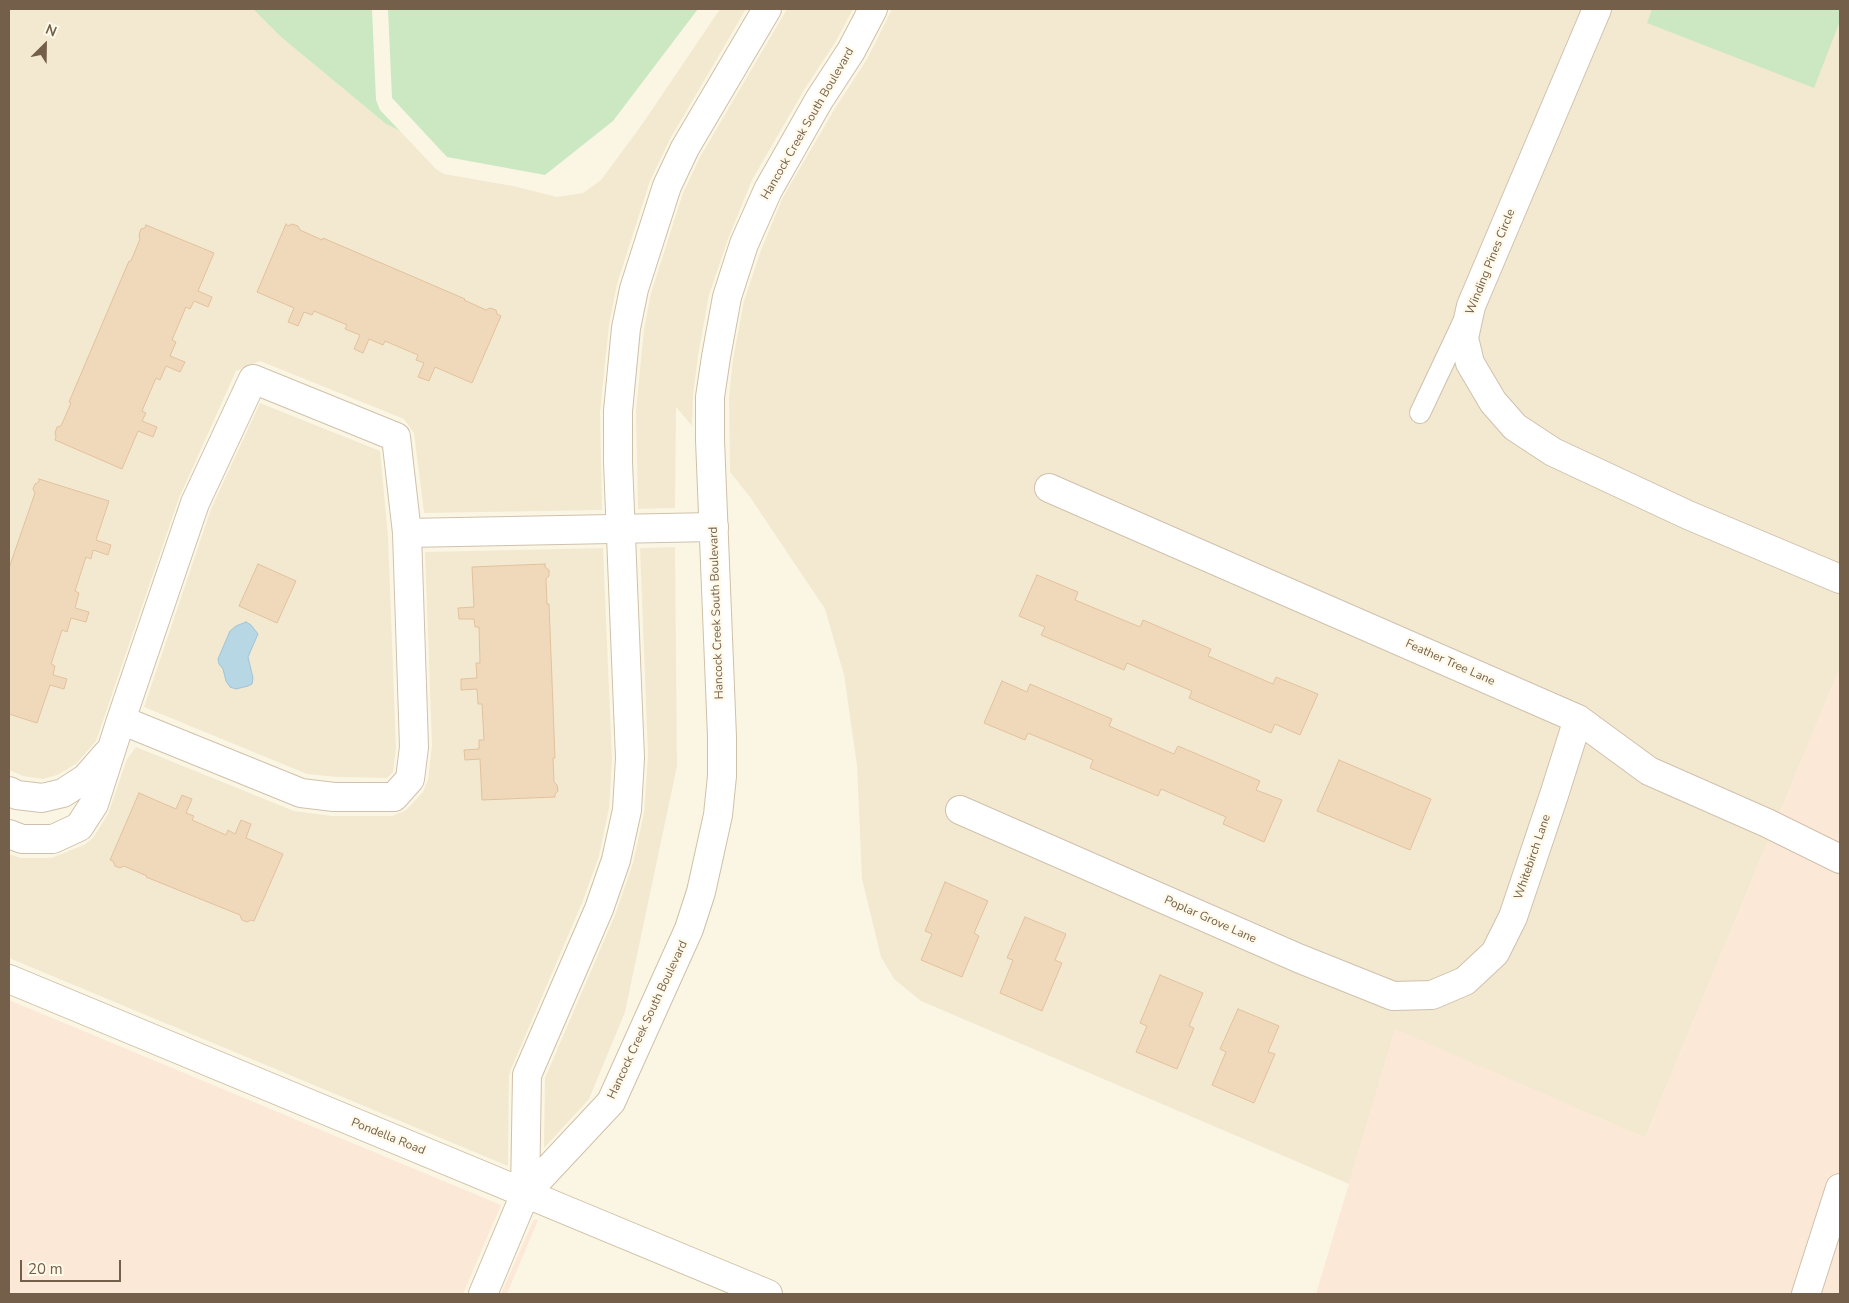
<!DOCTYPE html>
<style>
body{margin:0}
#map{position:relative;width:1849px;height:1303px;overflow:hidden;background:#fbf6e3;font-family:"Nunito Sans",sans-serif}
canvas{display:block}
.frame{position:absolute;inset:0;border:10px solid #735f4a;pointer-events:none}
.north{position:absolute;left:20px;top:20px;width:50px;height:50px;-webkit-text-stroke:4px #fff9e9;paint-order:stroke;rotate:23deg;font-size:14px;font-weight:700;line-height:20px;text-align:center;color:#735f4a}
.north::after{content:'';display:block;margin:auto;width:18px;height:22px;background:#735f4a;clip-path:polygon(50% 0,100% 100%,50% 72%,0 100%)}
.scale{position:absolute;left:20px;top:1260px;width:101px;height:22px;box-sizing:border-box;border:2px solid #735f4a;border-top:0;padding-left:6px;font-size:15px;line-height:18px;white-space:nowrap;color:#735f4a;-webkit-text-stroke:4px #fff9e9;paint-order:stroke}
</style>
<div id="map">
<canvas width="1849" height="1303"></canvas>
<div class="frame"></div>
<div class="north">N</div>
<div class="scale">20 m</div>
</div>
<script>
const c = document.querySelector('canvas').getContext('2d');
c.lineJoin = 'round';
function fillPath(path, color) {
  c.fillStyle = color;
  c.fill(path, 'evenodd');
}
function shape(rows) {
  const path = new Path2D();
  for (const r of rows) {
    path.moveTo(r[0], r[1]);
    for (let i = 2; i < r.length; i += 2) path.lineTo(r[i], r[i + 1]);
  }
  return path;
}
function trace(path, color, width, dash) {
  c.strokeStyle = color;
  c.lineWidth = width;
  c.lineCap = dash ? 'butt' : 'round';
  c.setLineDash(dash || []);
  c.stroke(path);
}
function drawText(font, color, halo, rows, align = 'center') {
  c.font = font + ' "Nunito Sans",sans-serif';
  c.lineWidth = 4.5;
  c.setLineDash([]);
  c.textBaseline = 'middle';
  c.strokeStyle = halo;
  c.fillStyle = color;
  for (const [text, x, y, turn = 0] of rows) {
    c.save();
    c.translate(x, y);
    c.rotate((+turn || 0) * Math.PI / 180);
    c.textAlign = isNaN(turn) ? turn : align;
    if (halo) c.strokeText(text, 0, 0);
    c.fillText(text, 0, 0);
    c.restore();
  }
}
fillPath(shape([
 [9,9,253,9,281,37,386,124,400,131,436,169,444,174,513,186,557,197,583,193,601,180,643,123,720,9,746,9,670,139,650,181,617,284,609,325,600,412,602,510,424,513,414,433,404,419,260,361,236,371,179,498,96,741,76,764,57,775,43,779,23,776,9,770],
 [787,9,853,9,836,41,804,90,752,180,728,239,709,295,698,356,693,396,692,426,676,407,675,508,638,509,636,411,644,329,651,293,683,193,700,157],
 [892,9,1840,9,1840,668,1645,1138,1395,1030,1349,1184,921,1001,894,979,881,957,862,879,857,766,844,675,825,609,750,497,730,472,729,397,733,359,744,301,761,250,783,197,834,110,867,59],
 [260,403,380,451,388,536,396,748,393,772,387,778,337,777,307,774,144,707,211,509],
 [675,547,677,766,625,1012,589,1099,544,1148,545,1078,615,915,633,863,644,813,648,756,640,548],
 [603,548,612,760,609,808,599,856,582,903,511,1069,509,1076,508,1166,9,958,9,854,21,858,51,858,84,845,93,838,108,814,127,759,136,747,294,811,332,816,392,816,406,810,423,792,428,780,432,745,425,552]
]), '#f3e9d1');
fillPath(shape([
 [1840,668,1840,1294,1316,1294,1395,1029,1645,1138],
 [9,1000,501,1205,463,1294,9,1294],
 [534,1219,538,1220,507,1294,501,1294]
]), '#fce8d7');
fillPath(shape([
 [253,9,372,9,376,100,380,110,400,131,386,124,281,37],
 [388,9,698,9,613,121,545,175,447,157,392,98],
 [1652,9,1840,9,1840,21,1814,88,1647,23]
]), '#cbe8c2');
const water = shape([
 [246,622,251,625,258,634,248,657,253,678,252,684,248,686,236,689,230,687,226,681,223,669,219,664,218,659,230,631,236,626,246,622]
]);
fillPath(water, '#b8d7e4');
trace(water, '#9fc4d6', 1);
const building = shape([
 [286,224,288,226,292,224,298,226,300,230,322,240,323,238,465,299,464,300,486,310,490,308,496,310,497,314,501,316,472,383,435,367,429,381,418,377,424,363,416,360,418,355,385,341,383,345,369,339,363,353,354,349,360,335,345,329,347,325,314,311,312,315,304,312,298,326,288,322,294,308,257,292,286,224],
 [146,225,214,253,198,291,212,297,208,307,194,301,190,309,186,307,172,340,176,342,170,356,185,362,180,372,166,366,160,380,156,378,142,411,146,413,142,421,157,427,153,437,138,431,122,469,55,440,56,437,55,433,57,427,61,426,71,403,69,402,129,261,131,261,140,239,139,235,141,229,145,228,146,225],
 [39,479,109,501,96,540,111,545,108,555,93,550,91,559,86,557,75,591,79,593,75,608,89,612,86,622,71,618,67,632,62,630,51,664,55,666,53,675,67,679,64,689,50,685,37,723,9,714,9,568,35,493,33,489,35,484,39,482,39,479],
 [258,564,296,581,277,623,239,606,258,564],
 [545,564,545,567,549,570,549,576,546,579,547,604,549,604,555,758,553,758,554,782,557,785,558,791,555,794,555,797,482,800,480,759,465,760,464,750,479,749,479,740,484,740,482,704,478,704,477,689,461,690,461,679,477,678,476,663,480,663,479,627,475,627,474,619,459,619,458,608,474,607,472,567,545,564],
 [1037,575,1078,592,1075,600,1140,627,1143,620,1211,649,1208,656,1273,684,1276,677,1318,694,1300,735,1275,724,1271,733,1189,698,1192,691,1127,663,1124,670,1041,635,1045,627,1019,616,1037,575],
 [1002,681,1027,692,1030,684,1112,719,1109,726,1174,754,1178,746,1260,781,1256,790,1282,800,1264,842,1223,824,1226,817,1161,789,1158,796,1090,768,1093,760,1028,733,1025,740,984,723,1002,681],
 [1339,760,1431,799,1410,850,1317,811,1339,760],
 [139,793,176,809,182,795,192,799,186,813,194,816,192,820,226,835,228,830,235,834,241,820,251,824,246,838,283,854,254,921,251,920,247,922,242,920,240,915,146,877,147,876,124,866,120,868,115,866,113,861,110,860,139,793],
 [945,882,988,901,974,933,979,936,962,977,921,960,932,934,925,931,945,882],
 [1025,917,1066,934,1055,960,1062,963,1042,1011,1000,993,1013,960,1007,958,1025,917],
 [1160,975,1203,993,1189,1026,1194,1028,1177,1069,1136,1052,1147,1026,1140,1023,1160,975],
 [1238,1009,1279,1026,1268,1052,1275,1054,1254,1103,1212,1085,1226,1052,1220,1049,1238,1009]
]);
fillPath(building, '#f0d9bb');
trace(building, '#e2c29c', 1);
const lane = shape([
 [1420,413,1463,322]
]);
const street = shape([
 [1597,9,1471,306,1464,338,1470,363,1493,402,1515,427,1553,452,1688,515,1840,579],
 [1049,488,1578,719,1649,771,1767,823,1840,859],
 [407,533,414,747,410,779,394,797,334,797,301,793,121,720,195,503,253,379,396,437,407,533,714,527],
 [9,791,17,795,42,798,63,793,86,778,107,754],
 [960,810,1298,958,1393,996,1432,995,1465,981,1495,953,1513,917,1554,795,1578,719],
 [9,834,22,839,53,839,79,827,94,804,121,720],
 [1806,1294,1840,1188]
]);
const secondary = shape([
 [9,979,768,1294],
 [525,1194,527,1075,599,909,616,860,627,810,630,758,618,462,618,411,626,328,634,289,667,186,685,148,767,9],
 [483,1294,525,1194,611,1102,689,929,701,892,718,815,722,776,722,737,710,440,710,397,716,357,727,297,744,244,768,190,819,100,851,51,873,9]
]);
trace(lane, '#cfc1ad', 22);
trace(street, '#cfc1ad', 30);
trace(secondary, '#cfc0a8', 30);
trace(lane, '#fff', 20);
trace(street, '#fff', 28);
trace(secondary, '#fff', 28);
drawText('12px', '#735f4a', '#fff9e9', [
 ["Hancock Creek South Boulevard",808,124,-60],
 ["Winding Pines Circle",1491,262,-68],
 ["Hancock Creek South Boulevard",717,613,-92],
 ["Feather Tree Lane",1450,663,24],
 ["Whitebirch Lane",1533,857,-71],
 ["Poplar Grove Lane",1210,920,24],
 ["Hancock Creek South Boulevard",648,1020,-65],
 ["Pondella Road",388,1137,22]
]);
</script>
